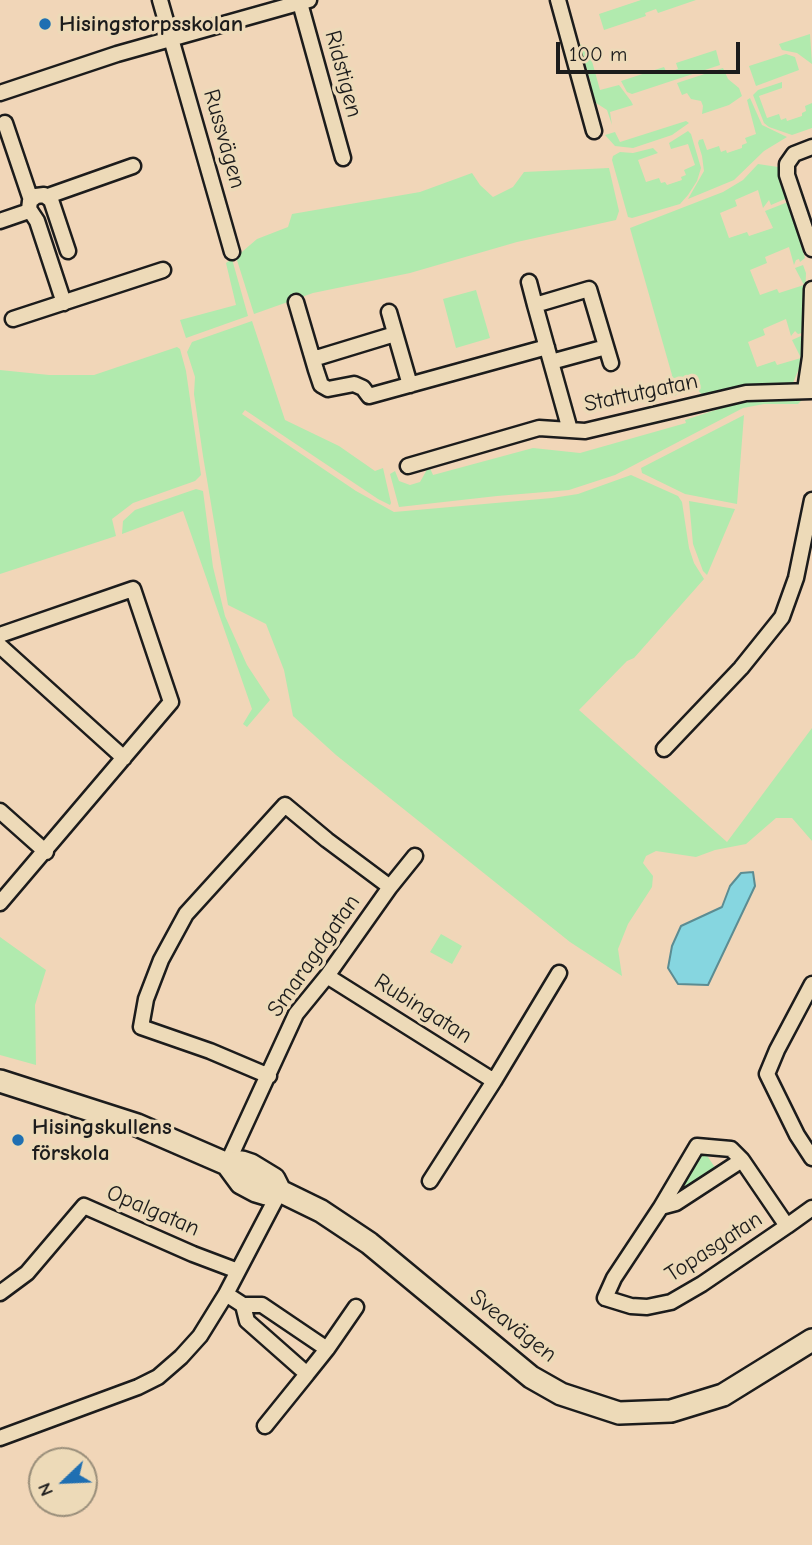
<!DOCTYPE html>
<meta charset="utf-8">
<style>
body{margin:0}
#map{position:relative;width:812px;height:1545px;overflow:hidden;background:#f1d6b8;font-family:"Comic Neue",sans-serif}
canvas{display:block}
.north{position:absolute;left:28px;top:1447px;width:70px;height:70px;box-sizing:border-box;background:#eddab8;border:2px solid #998e7a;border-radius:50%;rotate:247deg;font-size:19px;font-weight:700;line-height:28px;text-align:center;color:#1c1c1c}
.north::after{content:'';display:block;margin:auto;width:24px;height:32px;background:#1f6fb2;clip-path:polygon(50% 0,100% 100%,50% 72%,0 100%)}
.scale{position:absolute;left:556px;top:42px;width:184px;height:32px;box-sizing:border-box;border:4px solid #1c1c1c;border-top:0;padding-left:9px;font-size:21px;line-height:24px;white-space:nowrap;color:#1c1c1c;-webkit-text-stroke:5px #eddab8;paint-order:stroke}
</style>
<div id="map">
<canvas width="812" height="1545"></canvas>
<div class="north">N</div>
<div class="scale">100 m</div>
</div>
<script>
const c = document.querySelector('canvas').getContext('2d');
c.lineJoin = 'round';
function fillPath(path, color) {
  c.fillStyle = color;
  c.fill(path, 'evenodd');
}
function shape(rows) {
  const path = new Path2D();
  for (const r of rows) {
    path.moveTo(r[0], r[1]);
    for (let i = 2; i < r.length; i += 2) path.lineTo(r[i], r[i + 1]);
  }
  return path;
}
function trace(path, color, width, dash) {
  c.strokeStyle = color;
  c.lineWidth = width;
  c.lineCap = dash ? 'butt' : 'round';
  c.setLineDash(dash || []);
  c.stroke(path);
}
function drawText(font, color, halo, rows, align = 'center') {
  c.font = font + ' "Comic Neue",sans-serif';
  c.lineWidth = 7;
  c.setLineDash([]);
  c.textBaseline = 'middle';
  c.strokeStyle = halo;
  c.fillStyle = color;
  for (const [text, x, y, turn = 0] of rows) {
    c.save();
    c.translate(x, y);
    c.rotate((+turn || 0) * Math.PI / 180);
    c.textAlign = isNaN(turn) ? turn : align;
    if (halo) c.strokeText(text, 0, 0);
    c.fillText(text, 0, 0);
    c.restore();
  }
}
fillPath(shape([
 [641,0,696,0,658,13,656,9,645,13,646,16,604,30,599,14],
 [810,34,812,64,797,53,782,50,779,44],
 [579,44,585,46,590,54,600,90,619,85,631,101,633,105,610,112,612,125,607,110,593,101,591,83],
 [716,50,720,65,632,94,627,92,621,81,664,67,667,73,678,69,676,63],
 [786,54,795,57,799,70,756,86,749,66],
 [723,68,728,79,739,88,742,96,729,105,702,114,703,106,701,101,691,99,687,93,682,95,677,83],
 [782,82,782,88,759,96,767,118,779,114,781,120,786,118,787,121,802,116,802,113,806,111,805,106,812,103,812,128,792,135,769,127,764,123,753,95,758,90],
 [750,98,762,125,787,137,764,151,734,180,688,199,704,171,702,156,698,143,699,140,703,139,707,150,719,146,721,152,726,150,727,153,742,148,742,145,747,143,745,138,756,134,747,100],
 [686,121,689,123,672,135,633,148,615,146,605,135,615,132,620,142],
 [688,131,691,134,701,168,697,181,688,195,680,204,632,218,628,217,612,160,613,156,620,152,633,153,653,148,658,153,638,160,646,182,659,178,661,183,665,182,667,185,682,180,681,177,686,175,684,170,695,165,688,144,671,149,669,143],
 [758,164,778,167,786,196,785,199,771,205,769,200,763,208,758,190,735,200,737,206,720,213,729,238,747,232,749,236,773,228,765,211,788,202,805,258,800,262,799,259,796,260,794,265,789,247,765,257,767,263,750,270,760,295,777,289,779,293,804,285,795,268,803,265,806,273,804,329,802,333,798,334,795,331,791,336,786,319,763,329,765,335,748,342,757,367,775,361,777,365,801,358,792,340,801,336,803,343,802,359,798,371,793,383,750,387,704,397,695,387,674,396,671,385,672,375,630,228,723,192,743,180],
 [609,168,619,211,616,220,517,242,410,273,313,293,254,314,236,257,257,239,288,227,292,214,420,192,472,173,480,185,493,197,513,187,524,172],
 [232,259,248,316,186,338,180,320,236,305,226,263],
 [476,290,490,338,456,348,443,299],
 [252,321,285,420,339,446,375,471,383,468,391,503,390,505,378,499,245,410,242,414,356,491,394,512,552,498,578,494,631,475,678,496,682,502,689,548,694,563,704,579,634,658,627,661,579,710,727,842,812,728,812,841,792,818,776,818,746,844,715,850,696,857,656,851,646,856,643,863,653,876,652,887,628,924,618,949,622,976,570,942,336,755,293,716,284,670,266,624,228,605,203,456,194,394,195,377,187,352,192,342],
 [177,347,180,349,186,371,201,475,195,481,133,503,112,519,116,536,0,574,0,370,49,375,94,375],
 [800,395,802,400,798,404,764,404,743,408,615,475,569,490,497,496,399,507,390,474,395,471,399,481,410,485,420,482,429,466,433,475,533,448,580,453,686,423,685,420,737,403,759,398],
 [744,415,737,504,685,494,642,473,641,468],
 [196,489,203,491,213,567,225,616,247,665,270,700,247,727,243,724,252,709,183,511,122,534,123,521,135,510],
 [689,501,735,509,707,575,703,571,693,544],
 [441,934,462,946,452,964,430,952],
 [0,937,46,970,35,1005,36,1065,0,1055],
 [696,1154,706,1154,716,1169,687,1189,681,1179]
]), '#b1eaae');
const water = shape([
 [753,872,755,886,708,985,678,984,668,968,672,946,681,926,722,907,730,886,741,873,753,872]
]);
fillPath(water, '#86d6e0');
trace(water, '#5c8c92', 2);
const street = shape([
 [160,0,232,252],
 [558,0,594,131],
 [300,3,343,158],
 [0,93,117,54,309,0],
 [5,123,31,200],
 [812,147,794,154,787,164,787,175,812,249],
 [48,196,133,166],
 [0,221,29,211],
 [529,282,535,305],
 [296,302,316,370,321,385,328,389,354,384,363,388,369,396,547,347],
 [64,303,37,221,29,209,30,201,36,196,44,195,51,200,68,251],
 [389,312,410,385],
 [13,319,163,270],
 [313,359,395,334],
 [551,362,606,347],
 [805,390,810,357,812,289],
 [570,430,535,305,589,289,611,363],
 [408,466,539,428,585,431,746,393,812,391],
 [0,635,133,589,171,702,0,903],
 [0,646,124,758],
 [664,749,741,668,782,617,796,578,812,500],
 [0,811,46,852],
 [327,976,494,1081],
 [812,984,777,1050,767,1074,797,1135,812,1158],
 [269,1076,210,1051,141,1027,146,999,161,960,186,914,285,805,327,840,390,887],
 [227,1164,296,1014,327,976,390,887,415,856],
 [430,1181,494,1081,559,973],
 [661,1207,697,1146,731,1149,742,1160],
 [787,1226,742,1160,676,1203,661,1207,614,1278,605,1298,631,1306,647,1307,671,1302,702,1284,787,1226,812,1208],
 [0,1293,27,1273,84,1206,193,1254,238,1271],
 [226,1294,243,1305,262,1305,327,1349,356,1307],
 [243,1305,247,1321,307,1374,265,1426],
 [307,1374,327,1349],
 [0,1438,138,1387,158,1377,181,1357,200,1336,226,1294,280,1191]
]);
const secondary = shape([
 [0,1081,137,1125,227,1164,242,1162,251,1165,274,1179,280,1191],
 [227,1164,241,1183,256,1191,266,1194,280,1191,321,1211,369,1243,531,1377,561,1394,619,1413,671,1411,723,1395,812,1340]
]);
trace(street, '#1c1c1c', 19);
trace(secondary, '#1c1c1c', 26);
trace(street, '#eddab8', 14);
trace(secondary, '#eddab8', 21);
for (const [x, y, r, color] of [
 [45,24,7,"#1f6fb2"],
 [18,1140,7,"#1f6fb2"]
]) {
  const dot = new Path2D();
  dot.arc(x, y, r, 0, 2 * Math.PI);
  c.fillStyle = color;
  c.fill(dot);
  trace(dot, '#eddab8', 2.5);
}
drawText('bold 23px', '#1c1c1c', '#eddab8', [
 ["Hisingstorpsskolan",59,24],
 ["Hisingskullens",32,1127],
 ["förskola",32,1153]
], 'left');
drawText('23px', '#1c1c1c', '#eddab8', [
 ["Ridstigen",343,74,75],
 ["Russvägen",224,139,74],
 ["Stattutgatan",641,393,-12],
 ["Smaragdgatan",314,956,-55],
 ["Rubingatan",423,1009,32],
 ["Opalgatan",153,1211,23],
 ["Topasgatan",714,1247,-33],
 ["Sveavägen",513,1326,38]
]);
</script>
